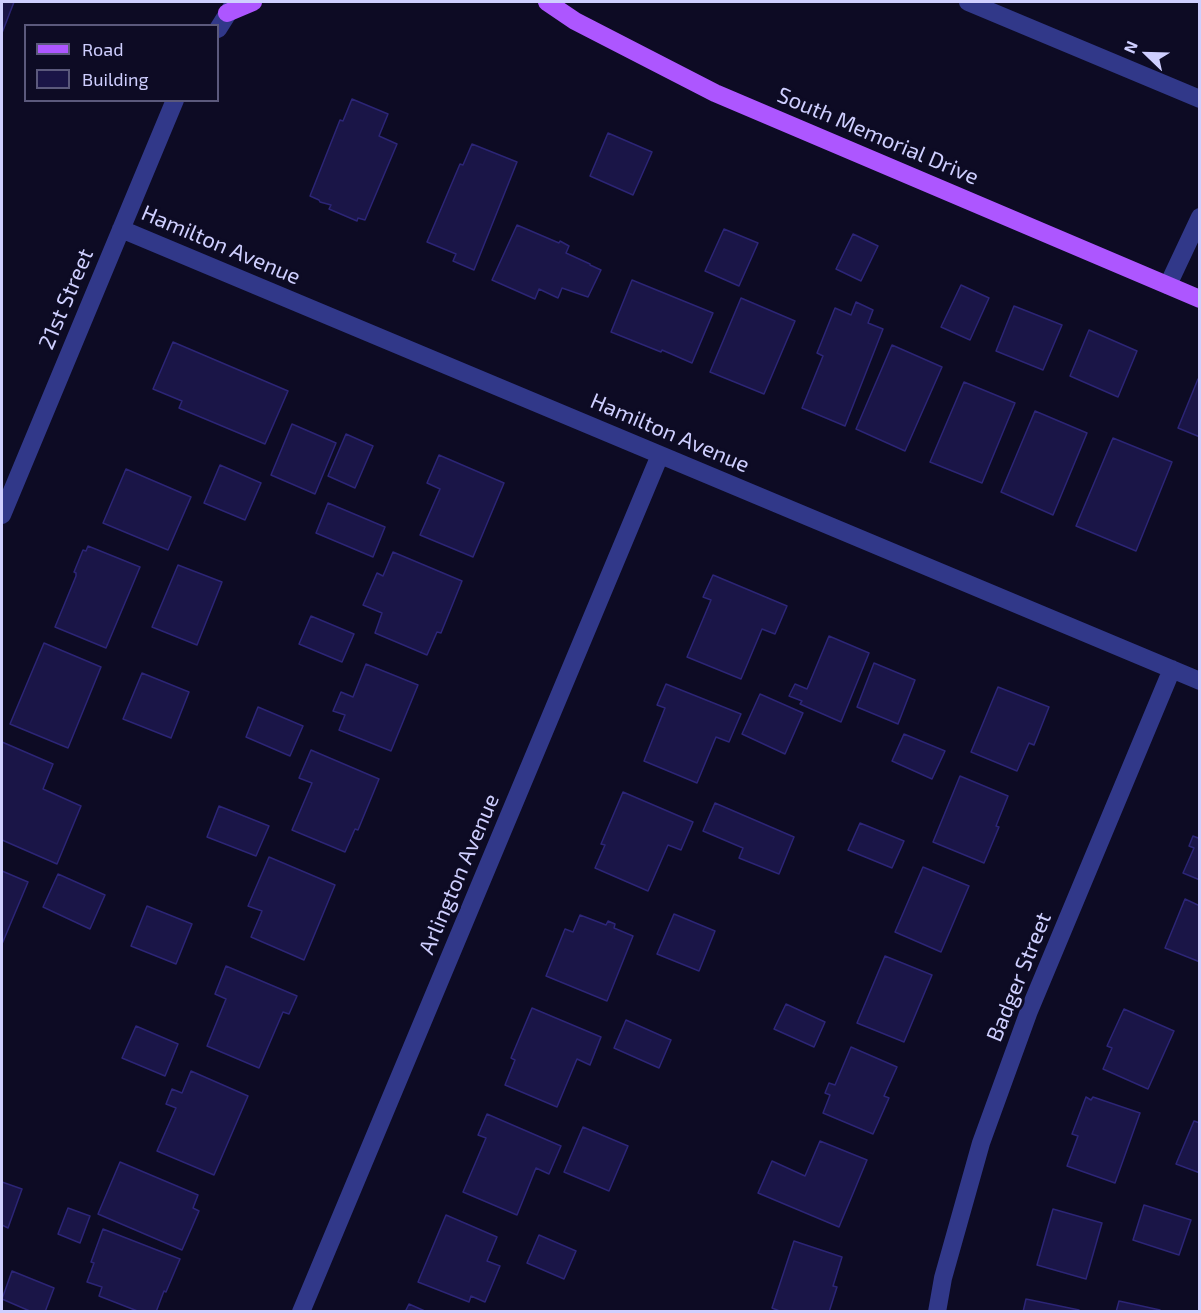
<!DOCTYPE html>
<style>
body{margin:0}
#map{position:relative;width:1201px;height:1313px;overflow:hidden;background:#0d0b24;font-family:"Exo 2",sans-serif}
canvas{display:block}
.frame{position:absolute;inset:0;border:3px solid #cfcfff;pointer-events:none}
.legend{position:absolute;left:24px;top:24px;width:195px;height:78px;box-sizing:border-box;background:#0d0b24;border:2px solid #5b597c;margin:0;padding:8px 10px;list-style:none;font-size:18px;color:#cfcfff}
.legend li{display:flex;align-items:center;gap:12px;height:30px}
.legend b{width:30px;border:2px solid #5b597c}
.north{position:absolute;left:1117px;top:24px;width:60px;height:60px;-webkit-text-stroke:4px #0d0b24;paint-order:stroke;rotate:293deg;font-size:16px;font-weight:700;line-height:24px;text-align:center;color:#cfcfff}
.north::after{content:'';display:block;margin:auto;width:21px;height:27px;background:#cfcfff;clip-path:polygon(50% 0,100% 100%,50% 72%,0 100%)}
</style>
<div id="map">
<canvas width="1201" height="1313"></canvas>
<div class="frame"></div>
<ul class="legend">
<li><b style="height:8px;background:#ad56ff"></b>Road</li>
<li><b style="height:16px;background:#1a1547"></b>Building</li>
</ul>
<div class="north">N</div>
</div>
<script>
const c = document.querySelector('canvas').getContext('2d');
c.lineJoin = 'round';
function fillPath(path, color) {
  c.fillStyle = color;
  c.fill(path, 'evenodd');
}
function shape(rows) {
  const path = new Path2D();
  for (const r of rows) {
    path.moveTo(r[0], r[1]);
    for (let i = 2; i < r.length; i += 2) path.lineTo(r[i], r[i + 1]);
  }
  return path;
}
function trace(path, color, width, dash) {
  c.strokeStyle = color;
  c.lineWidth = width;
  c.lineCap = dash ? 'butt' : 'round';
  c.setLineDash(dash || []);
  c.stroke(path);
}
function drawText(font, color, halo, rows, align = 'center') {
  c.font = font + ' "Exo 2",sans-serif';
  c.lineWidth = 6;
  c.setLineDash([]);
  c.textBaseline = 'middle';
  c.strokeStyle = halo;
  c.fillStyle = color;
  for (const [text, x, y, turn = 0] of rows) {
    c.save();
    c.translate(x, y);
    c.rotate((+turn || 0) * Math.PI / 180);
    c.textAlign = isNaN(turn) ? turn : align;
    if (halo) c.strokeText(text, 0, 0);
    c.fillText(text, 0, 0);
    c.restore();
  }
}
const building = shape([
 [2,2,14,2,2,33,2,2],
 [352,99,388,114,379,136,397,144,365,220,358,218,357,221,329,209,331,205,320,202,319,200,310,196,340,120,343,121,352,99],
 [608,133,652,152,633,195,590,176,608,133],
 [472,144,517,162,474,270,453,261,456,254,427,242,460,164,463,165,472,144],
 [517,225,559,243,560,241,569,246,566,253,590,264,590,265,601,270,588,297,562,288,558,298,539,289,535,299,492,280,517,225],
 [724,229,758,243,739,286,705,271,724,229],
 [853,234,878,246,861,281,836,269,853,234],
 [632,280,713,313,692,363,662,350,661,352,611,332,632,280],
 [961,285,989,298,970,340,941,327,961,285],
 [741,298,795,321,764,394,710,372,741,298],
 [856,302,873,310,868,323,883,329,845,426,802,408,823,356,817,353,835,308,851,315,856,302],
 [1014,306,1062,325,1043,370,996,351,1014,306],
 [1089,330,1137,351,1118,397,1070,376,1089,330],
 [173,342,288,391,265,444,179,408,182,401,153,389,173,342],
 [892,345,942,367,905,451,856,429,892,345],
 [1198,379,1200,380,1200,437,1178,428,1198,379],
 [964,382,1015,403,982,483,930,462,964,382],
 [1035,411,1087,433,1053,515,1001,492,1035,411],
 [292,424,336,443,315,494,271,475,292,424],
 [346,434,373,446,355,488,328,476,346,434],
 [1113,438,1172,462,1136,551,1076,526,1113,438],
 [439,455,504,483,473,557,420,535,440,489,427,483,439,455],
 [220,465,261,483,245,520,204,503,220,465],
 [126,469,191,497,168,550,103,523,126,469],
 [328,503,385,527,373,557,316,533,328,503],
 [88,546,140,567,106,648,55,627,76,576,76,573,74,572,83,550,86,551,88,546],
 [393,552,462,581,441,633,437,632,427,655,375,633,382,613,363,605,377,573,383,576,393,552],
 [178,565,222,582,197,645,152,627,178,565],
 [713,575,787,606,775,634,762,629,741,679,687,657,711,600,703,597,713,575],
 [311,616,354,634,342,662,299,644,311,616],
 [829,636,869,653,841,722,800,704,802,701,789,696,795,684,807,689,829,636],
 [44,643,101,667,68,748,10,724,44,643],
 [874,663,915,680,898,724,857,707,874,663],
 [366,664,418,685,391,751,339,730,345,715,333,711,341,692,353,697,366,664],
 [142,673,189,692,171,738,123,719,142,673],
 [666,684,741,714,729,742,716,737,697,783,644,761,665,708,657,705,666,684],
 [998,687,1049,707,1034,745,1029,743,1017,771,971,752,998,687],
 [760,694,803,713,785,754,742,734,760,694],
 [258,707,303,726,290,756,246,737,258,707],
 [904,734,945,751,932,779,892,761,904,734],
 [2,742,53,764,43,789,81,806,57,864,2,840,2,742],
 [311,750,379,779,358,830,355,829,345,852,292,830,312,783,299,778,311,750],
 [960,776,1008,796,996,826,999,827,984,863,933,842,960,776],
 [623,792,693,822,681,850,668,845,648,891,595,868,605,845,601,844,623,792],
 [715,803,794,837,779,874,739,858,743,848,703,831,715,803],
 [219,806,269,826,256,856,207,837,219,806],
 [860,823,904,841,892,868,848,850,860,823],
 [1200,834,1200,880,1183,873,1194,848,1189,846,1193,836,1198,838,1200,834],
 [269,857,335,885,304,960,251,937,262,911,248,906,269,857],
 [923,867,969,886,941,952,895,932,923,867],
 [2,871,28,882,2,944,2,871],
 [58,874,105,895,90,929,43,907,58,874],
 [1185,899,1200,906,1200,962,1165,948,1185,899],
 [147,906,192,924,176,964,131,946,147,906],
 [674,914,715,931,699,971,657,954,674,914],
 [580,915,606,925,608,921,615,924,614,928,633,936,607,1001,546,976,565,929,573,932,580,915],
 [885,956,932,975,904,1042,857,1023,885,956],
 [226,966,297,996,289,1014,283,1012,259,1068,207,1046,226,999,215,994,226,966],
 [786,1004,825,1022,814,1047,774,1029,786,1004],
 [532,1008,601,1037,590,1065,577,1059,557,1107,505,1085,515,1060,511,1058,532,1008],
 [1124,1009,1174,1031,1148,1089,1103,1069,1112,1048,1107,1046,1124,1009],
 [626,1020,671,1040,659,1068,614,1048,626,1020],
 [136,1026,178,1044,165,1076,122,1058,136,1026],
 [851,1047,897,1067,884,1096,889,1098,873,1134,823,1113,830,1095,825,1093,829,1083,835,1085,851,1047],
 [191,1071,248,1096,214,1175,157,1151,176,1108,166,1104,172,1089,182,1093,191,1071],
 [1086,1097,1091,1100,1093,1097,1140,1113,1115,1183,1067,1166,1078,1136,1072,1134,1086,1097],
 [487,1114,561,1146,549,1174,536,1168,517,1215,463,1192,486,1138,478,1135,487,1114],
 [1194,1121,1200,1123,1200,1173,1176,1164,1194,1121],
 [583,1127,628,1146,609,1191,564,1172,583,1127],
 [820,1141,867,1160,839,1227,758,1193,772,1161,805,1176,820,1141],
 [120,1162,198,1195,193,1208,199,1211,182,1250,98,1214,120,1162],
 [2,1182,22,1189,8,1228,2,1225,2,1182],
 [1144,1205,1191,1220,1179,1255,1133,1240,1144,1205],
 [68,1208,90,1216,80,1243,58,1234,68,1208],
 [1053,1209,1102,1223,1086,1279,1037,1265,1053,1209],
 [446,1215,497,1237,487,1261,500,1266,485,1302,471,1296,469,1302,418,1282,446,1215],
 [103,1229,180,1259,166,1292,164,1291,156,1312,140,1312,99,1296,102,1287,87,1282,94,1263,91,1262,103,1229],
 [539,1235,576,1251,564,1279,527,1263,539,1235],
 [794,1241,842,1257,833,1286,837,1287,829,1312,782,1312,772,1308,794,1241],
 [12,1271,54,1288,45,1312,32,1312,2,1299,12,1271],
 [1026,1299,1079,1310,1079,1312,1023,1312,1026,1299],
 [1119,1301,1160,1310,1160,1312,1116,1312,1119,1301],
 [409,1304,427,1312,405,1312,409,1304]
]);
fillPath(building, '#1a1547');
trace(building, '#2c2576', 1.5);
trace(shape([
 [968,2,1200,99],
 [218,29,235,2],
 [121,229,1200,681],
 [1168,285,1200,217],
 [2,515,175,100],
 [301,1312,660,455],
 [937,1312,943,1278,981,1143,1029,1011,1172,669]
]), '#313889', 18);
trace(shape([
 [547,2,575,21,715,93,1200,299],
 [227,13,253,2]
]), '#ad56ff', 18);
drawText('22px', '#cfcfff', '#0d0b24', [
 ["South Memorial Drive",878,136,23],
 ["Hamilton Avenue",221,245,23],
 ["21st Street",66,299,-67],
 ["Hamilton Avenue",670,433,23],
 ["Arlington Avenue",459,874,-67],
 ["Badger Street",1019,977,-68]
]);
</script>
